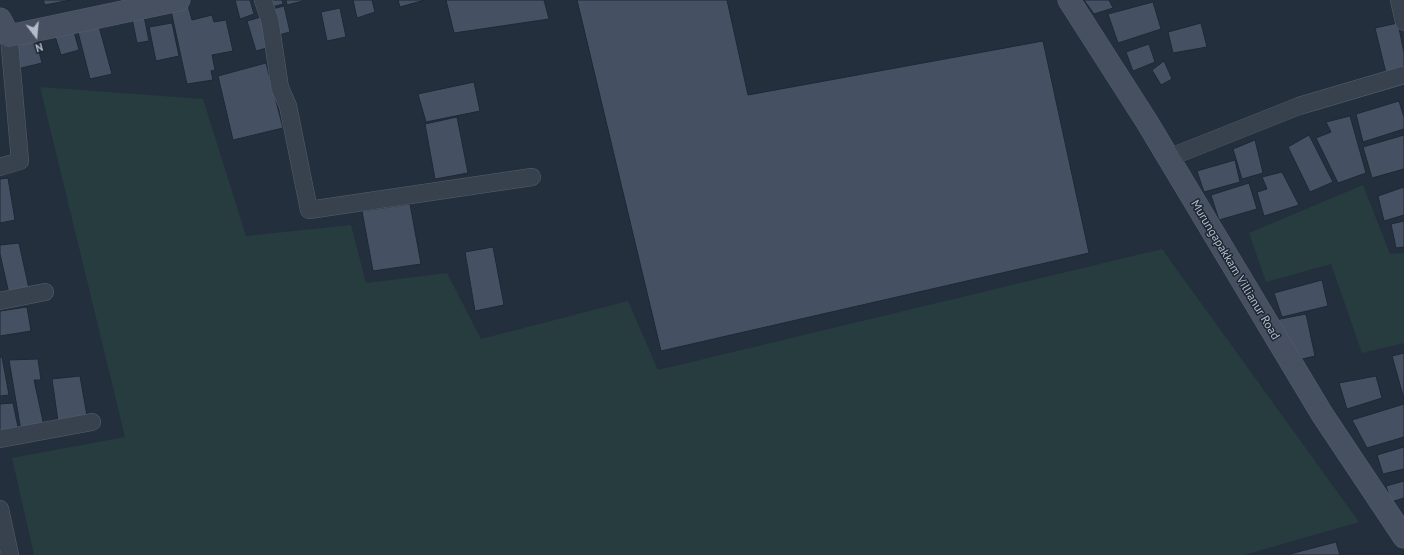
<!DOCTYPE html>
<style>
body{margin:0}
#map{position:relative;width:1404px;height:555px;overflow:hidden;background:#242f3e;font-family:"PT Sans",sans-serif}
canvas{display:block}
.north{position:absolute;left:16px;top:16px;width:40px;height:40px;-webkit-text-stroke:3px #1d2633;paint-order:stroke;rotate:164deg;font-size:11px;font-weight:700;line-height:16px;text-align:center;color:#b4bcc9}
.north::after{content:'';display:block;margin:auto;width:14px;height:18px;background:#b4bcc9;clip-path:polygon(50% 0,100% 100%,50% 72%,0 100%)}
</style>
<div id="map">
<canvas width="1404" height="555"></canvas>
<div class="north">N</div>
</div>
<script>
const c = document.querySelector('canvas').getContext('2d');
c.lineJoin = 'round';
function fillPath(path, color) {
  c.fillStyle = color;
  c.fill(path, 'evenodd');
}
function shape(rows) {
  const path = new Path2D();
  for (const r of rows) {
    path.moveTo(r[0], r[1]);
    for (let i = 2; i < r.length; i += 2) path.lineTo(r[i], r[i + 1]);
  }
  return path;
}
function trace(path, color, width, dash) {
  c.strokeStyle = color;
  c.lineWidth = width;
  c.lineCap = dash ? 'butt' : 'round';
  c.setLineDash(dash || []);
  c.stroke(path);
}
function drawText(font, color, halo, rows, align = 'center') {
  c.font = font + ' "PT Sans",sans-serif';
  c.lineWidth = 3;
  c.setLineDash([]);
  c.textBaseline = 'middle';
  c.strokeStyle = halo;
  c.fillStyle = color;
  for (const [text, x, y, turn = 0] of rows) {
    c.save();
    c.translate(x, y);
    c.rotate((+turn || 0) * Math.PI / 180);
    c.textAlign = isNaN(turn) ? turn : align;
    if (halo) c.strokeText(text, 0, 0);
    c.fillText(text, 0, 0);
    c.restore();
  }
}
fillPath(shape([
 [40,87,203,99,246,236,351,225,366,283,447,273,481,339,628,301,658,370,1162,249,1359,522,1244,555,34,555,12,458,125,437],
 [1363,185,1390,254,1404,253,1404,343,1362,353,1331,264,1266,282,1249,233]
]), '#263c3f');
const building = shape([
 [43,0,71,0,45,5,43,0],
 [235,0,250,0,254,14,240,19,235,0],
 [265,0,282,0,283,4,268,8,265,0],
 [286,0,303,0,303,1,287,5,286,0],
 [353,0,372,0,375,12,357,18,353,0],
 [398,0,425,0,400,7,398,0],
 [446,0,544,0,549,19,454,33,446,0],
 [577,0,727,0,748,95,1043,41,1089,253,661,351,577,0],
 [1084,0,1109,0,1113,8,1094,14,1084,0],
 [187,2,192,20,212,15,214,22,226,20,233,51,212,55,215,70,211,71,213,80,187,84,170,6,187,2],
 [1153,2,1161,29,1118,43,1108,14,1153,2],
 [284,6,290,32,275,36,269,10,284,6],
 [340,8,346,37,327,41,321,12,340,8],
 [143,11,149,41,137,43,131,13,143,11],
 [261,17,270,47,256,51,247,21,261,17],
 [98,23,112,74,90,79,77,28,98,23],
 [172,23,179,56,156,61,149,27,172,23],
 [1201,23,1207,47,1173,53,1168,32,1201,23],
 [1398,23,1404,53,1404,71,1387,77,1375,28,1398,23],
 [73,28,79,50,61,55,54,33,73,28],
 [35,36,42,63,17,69,13,41,35,36],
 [1149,44,1155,62,1133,71,1126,52,1149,44],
 [1164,61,1172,79,1161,85,1152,70,1164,61],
 [266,63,283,128,233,140,218,76,266,63],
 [474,82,480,111,426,122,418,94,474,82],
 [1399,101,1404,117,1404,129,1363,142,1356,114,1399,101],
 [1350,116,1366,173,1338,183,1316,138,1331,132,1326,122,1350,116],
 [457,117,468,173,435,179,425,124,457,117],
 [1309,135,1333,182,1310,192,1288,147,1309,135],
 [1404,135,1404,169,1372,178,1363,147,1404,135],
 [1255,140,1263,173,1242,179,1233,149,1255,140],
 [1235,160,1240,182,1204,192,1197,171,1235,160],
 [1282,172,1299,205,1264,216,1257,192,1267,189,1262,177,1282,172],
 [8,178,15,220,0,223,0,179,8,178],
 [1249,183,1257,209,1219,220,1211,195,1249,183],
 [1404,187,1404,215,1384,221,1378,196,1404,187],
 [410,204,421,264,373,271,362,211,410,204],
 [1404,221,1404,247,1396,248,1391,224,1404,221],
 [19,243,29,289,9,294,0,254,0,245,19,243],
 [493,247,504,305,475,311,465,252,493,247],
 [1322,280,1328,306,1282,317,1274,293,1322,280],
 [27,307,31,331,0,336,0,311,27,307],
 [1306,314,1315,356,1302,359,1275,320,1306,314],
 [1404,353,1404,399,1392,356,1404,353],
 [0,357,2,357,9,395,0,396,0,357],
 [38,359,41,380,34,380,44,426,21,431,9,360,38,359],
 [80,376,87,416,58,421,52,379,80,376],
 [1376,376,1382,398,1347,409,1339,383,1376,376],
 [13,403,19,432,0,436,0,404,13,403],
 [1404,404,1404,437,1367,448,1352,420,1404,404],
 [1404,447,1404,469,1383,474,1377,455,1404,447],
 [1404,481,1404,498,1391,502,1386,486,1404,481],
 [1336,542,1340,555,1290,555,1290,554,1336,542]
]);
fillPath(building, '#455162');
trace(building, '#1f2835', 1);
const street = shape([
 [263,0,270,21,280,88,288,106,309,210,532,177],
 [1399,0,1404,22],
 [1168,158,1299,106,1404,75],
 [0,167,20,161,9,36],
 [0,301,45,292],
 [0,439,92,422],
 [0,509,10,555]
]);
const secondary = shape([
 [1069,0,1147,122,1322,414,1404,537],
 [0,19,9,36,179,0]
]);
trace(street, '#565f6c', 18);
trace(secondary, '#565f6c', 23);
trace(street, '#38414e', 17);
trace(secondary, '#465061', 22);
drawText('12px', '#b4bcc9', '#1d2633', [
 ["Murungapakkam Villianur Road",1235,270,59]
]);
</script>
